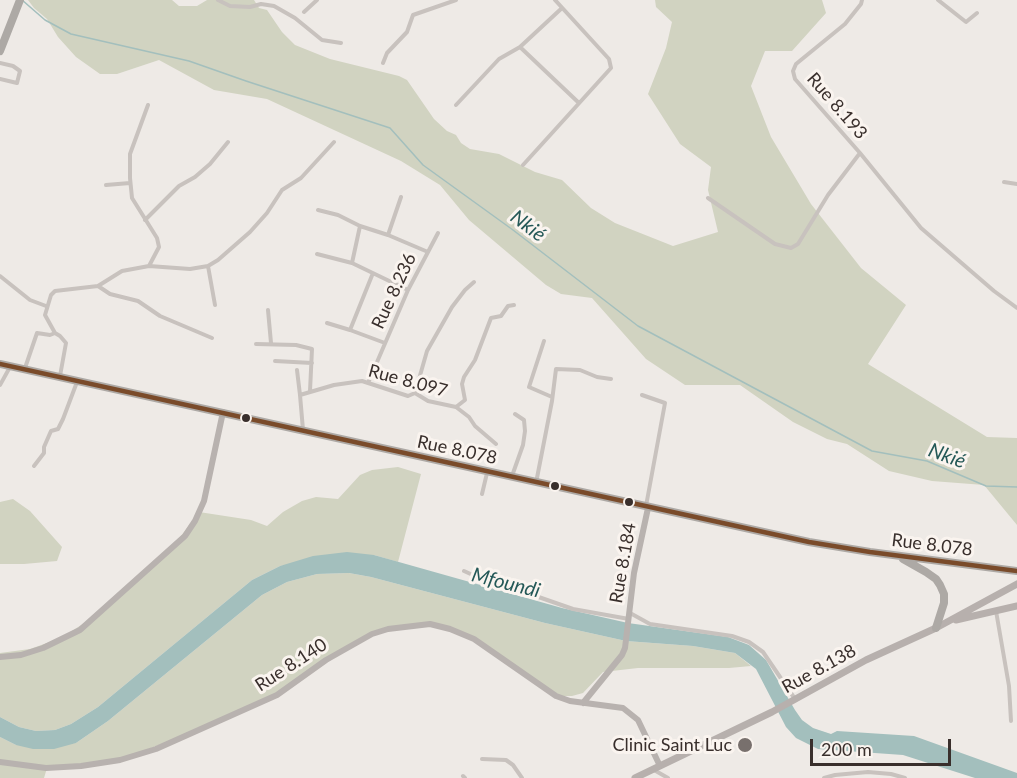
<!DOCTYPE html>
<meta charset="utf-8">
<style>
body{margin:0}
#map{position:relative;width:1017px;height:778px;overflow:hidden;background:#eeeae6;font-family:Lato,sans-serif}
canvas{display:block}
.scale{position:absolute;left:810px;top:739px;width:141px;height:27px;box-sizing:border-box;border:3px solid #392f2c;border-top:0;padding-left:8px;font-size:18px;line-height:21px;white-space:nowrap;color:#392f2c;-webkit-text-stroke:4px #faf4ef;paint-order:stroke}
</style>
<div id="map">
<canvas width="1017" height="778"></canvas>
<div class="scale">200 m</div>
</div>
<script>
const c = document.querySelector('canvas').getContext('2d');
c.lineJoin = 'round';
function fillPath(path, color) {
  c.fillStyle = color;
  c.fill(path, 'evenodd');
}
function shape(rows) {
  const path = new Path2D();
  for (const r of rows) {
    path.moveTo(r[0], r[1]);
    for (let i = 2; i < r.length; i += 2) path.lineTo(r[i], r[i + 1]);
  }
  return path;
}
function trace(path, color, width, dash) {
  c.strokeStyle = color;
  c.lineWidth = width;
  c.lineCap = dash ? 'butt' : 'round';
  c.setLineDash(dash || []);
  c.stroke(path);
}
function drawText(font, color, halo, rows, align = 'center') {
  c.font = font + ' Lato,sans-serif';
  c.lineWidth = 6;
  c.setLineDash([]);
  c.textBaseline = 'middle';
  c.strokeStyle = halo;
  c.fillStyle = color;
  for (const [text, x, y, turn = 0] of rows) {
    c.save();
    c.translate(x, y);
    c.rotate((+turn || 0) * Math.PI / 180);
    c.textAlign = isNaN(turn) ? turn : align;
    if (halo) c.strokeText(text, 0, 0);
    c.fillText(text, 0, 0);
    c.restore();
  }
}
fillPath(shape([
 [28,0,172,0,179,6,197,6,207,0,254,0,259,8,267,10,282,32,295,45,330,59,399,76,407,80,434,119,447,131,456,135,461,143,470,149,499,154,535,172,562,180,591,208,615,223,673,246,718,232,708,190,711,167,680,144,648,94,666,48,672,22,656,7,655,0,822,0,826,13,792,51,765,51,751,86,771,137,811,204,861,268,906,305,868,364,987,437,1017,438,1017,525,984,485,932,481,889,471,847,444,827,439,793,422,740,385,685,385,646,359,592,298,561,294,546,285,469,220,440,185,401,161,267,99,214,90,159,60,117,74,100,74,76,57,58,37,47,19,34,8],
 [398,467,421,474,398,562,374,555,280,566,252,580,98,707,71,724,55,730,36,731,19,727,0,717,0,653,30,649,61,638,92,618,169,552,199,512,251,520,267,526,283,512,302,501,316,497,338,499,360,475,372,470],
 [13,499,30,511,62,547,57,561,24,564,0,564,0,502],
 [349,573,371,577,545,623,626,641,693,646,735,653,751,666,729,668,638,668,603,672,583,693,572,696,556,696,474,639,430,624,371,634,277,695,226,719,120,760,47,768,44,778,0,778,0,737,16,745,76,743,108,721,262,595,287,582,317,574]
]), '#d1d3c1');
fillPath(shape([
 [347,552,374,555,562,608,628,623,728,637,749,645,766,660,795,710,802,720,813,728,831,734,837,731,914,736,1017,773,1017,778,975,778,903,755,818,749,796,738,786,727,756,669,735,653,693,646,626,641,545,623,371,577,349,573,317,574,287,582,262,595,108,721,76,743,54,749,33,749,16,745,0,737,0,717,19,727,36,731,55,730,71,724,98,707,252,580,280,566,313,556]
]), '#a3bfbd');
trace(shape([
 [22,0,45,20,71,34,189,61,246,81,390,128,423,165,513,230,638,326,872,451,927,461,986,486,1017,487]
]), '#a3bfbd', 1.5);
trace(shape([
 [218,0,230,6,250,7,261,4,274,6,295,18,322,40,341,43],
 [862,0,861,4,845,24,796,64,793,71,795,79,860,153,921,228,994,291,1017,308],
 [938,0,966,22,977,13],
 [304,12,317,0],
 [520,47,579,103],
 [0,63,13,66,20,71,17,83,0,79],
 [383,63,387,53,407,32,413,15,456,0],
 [456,105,499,59,520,47,562,8],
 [523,165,611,68,609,59,555,0],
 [1004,182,1017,184],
 [106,185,130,183],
 [708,198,775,244,791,248,798,244,828,195,860,153],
 [318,210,338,215,360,226,388,235,428,252,408,290,368,383],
 [145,220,179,186,195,177,210,164,228,142],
 [360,226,352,263,408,290],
 [388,235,401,197],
 [428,252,438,233],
 [317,254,352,263],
 [149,266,190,269,208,266,218,260,250,232,267,213,282,190,301,178,334,142],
 [208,266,215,305],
 [0,276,30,300,46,306],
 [98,286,110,294,138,301,160,316,212,338],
 [268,310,271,343],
 [327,323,350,330,385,343],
 [350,330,373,273],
 [544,341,529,387,552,397],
 [256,344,296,345,312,349,310,391],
 [275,361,312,363],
 [25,368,37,333,50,335,55,333],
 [297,370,300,395],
 [60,376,66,343,60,336,55,333,45,315,51,295,55,291,98,286,122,271,149,266,159,247,157,238,132,198,130,178,130,154,148,105],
 [0,385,10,367],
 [415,393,427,351,452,307,465,290,474,282],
 [642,395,665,403,646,506],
 [456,407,465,400,462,384,464,377,475,360,491,318,501,316,508,306,514,305],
 [303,430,300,395,334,385,362,381,408,396,415,393,428,401,456,407,469,417,475,426,496,444],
 [34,466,44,453,44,447,51,431,58,429,63,419,77,382],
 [512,476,523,445,525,431,524,420,515,414],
 [536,483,552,401,556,369,580,370,597,377,611,379],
 [482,494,487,473],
 [464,571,486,581,507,586,573,609,629,619],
 [996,611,1009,686,1011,721],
 [630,613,650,624,732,636,749,642,763,652,795,699],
 [482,759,506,760,513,765,522,778],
 [654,770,668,778],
 [463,776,465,778],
 [824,778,835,775,868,772,891,774,905,778]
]), '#c8c2be', 4);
trace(shape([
 [0,657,21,655,43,648,80,630,185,536,195,521,204,501,223,412],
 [583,703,622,655,625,648,634,573,648,508],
 [0,762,46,768,81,766,120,760,156,749,277,695,326,660,372,634,388,629,430,624,450,629,474,639,556,696,570,701,623,708,638,720,660,766]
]), '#b8b2af', 6);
trace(shape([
 [956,620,1017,606],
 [635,778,772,712,866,660,936,628,1017,584]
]), '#b7b0ad', 7);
trace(shape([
 [0,51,20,0],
 [0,364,809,542,870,552,1017,571],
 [903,559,926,572,936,579,940,585,944,594,944,603,936,628]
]), '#ada9a5', 8);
trace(shape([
 [0,364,809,542,870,552,1017,571]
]), '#7a4b2a', 4.5);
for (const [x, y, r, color] of [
 [246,418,5,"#392f2c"],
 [555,486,5,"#392f2c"],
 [629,502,5,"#392f2c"],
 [745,745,8,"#78706d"]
]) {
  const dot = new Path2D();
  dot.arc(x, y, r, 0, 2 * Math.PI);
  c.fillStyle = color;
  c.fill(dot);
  trace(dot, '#faf4ef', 2);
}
drawText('18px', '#392f2c', '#faf4ef', [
 ["Rue 8.193",837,106,49],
 ["Rue 8.236",394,291,-65],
 ["Rue 8.097",408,381,15],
 ["Rue 8.078",457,450,12],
 ["Rue 8.078",932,545,7],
 ["Rue 8.184",623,563,-80],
 ["Rue 8.140",291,665,-33],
 ["Rue 8.138",819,669,-29]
]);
drawText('18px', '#392f2c', '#faf4ef', [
 ["Clinic Saint Luc",732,745]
], 'right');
drawText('italic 20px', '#245857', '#faf4ef', [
 ["Nkié",528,226,37],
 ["Nkié",947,456,20],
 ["Mfoundi",506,583,14]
]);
</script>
